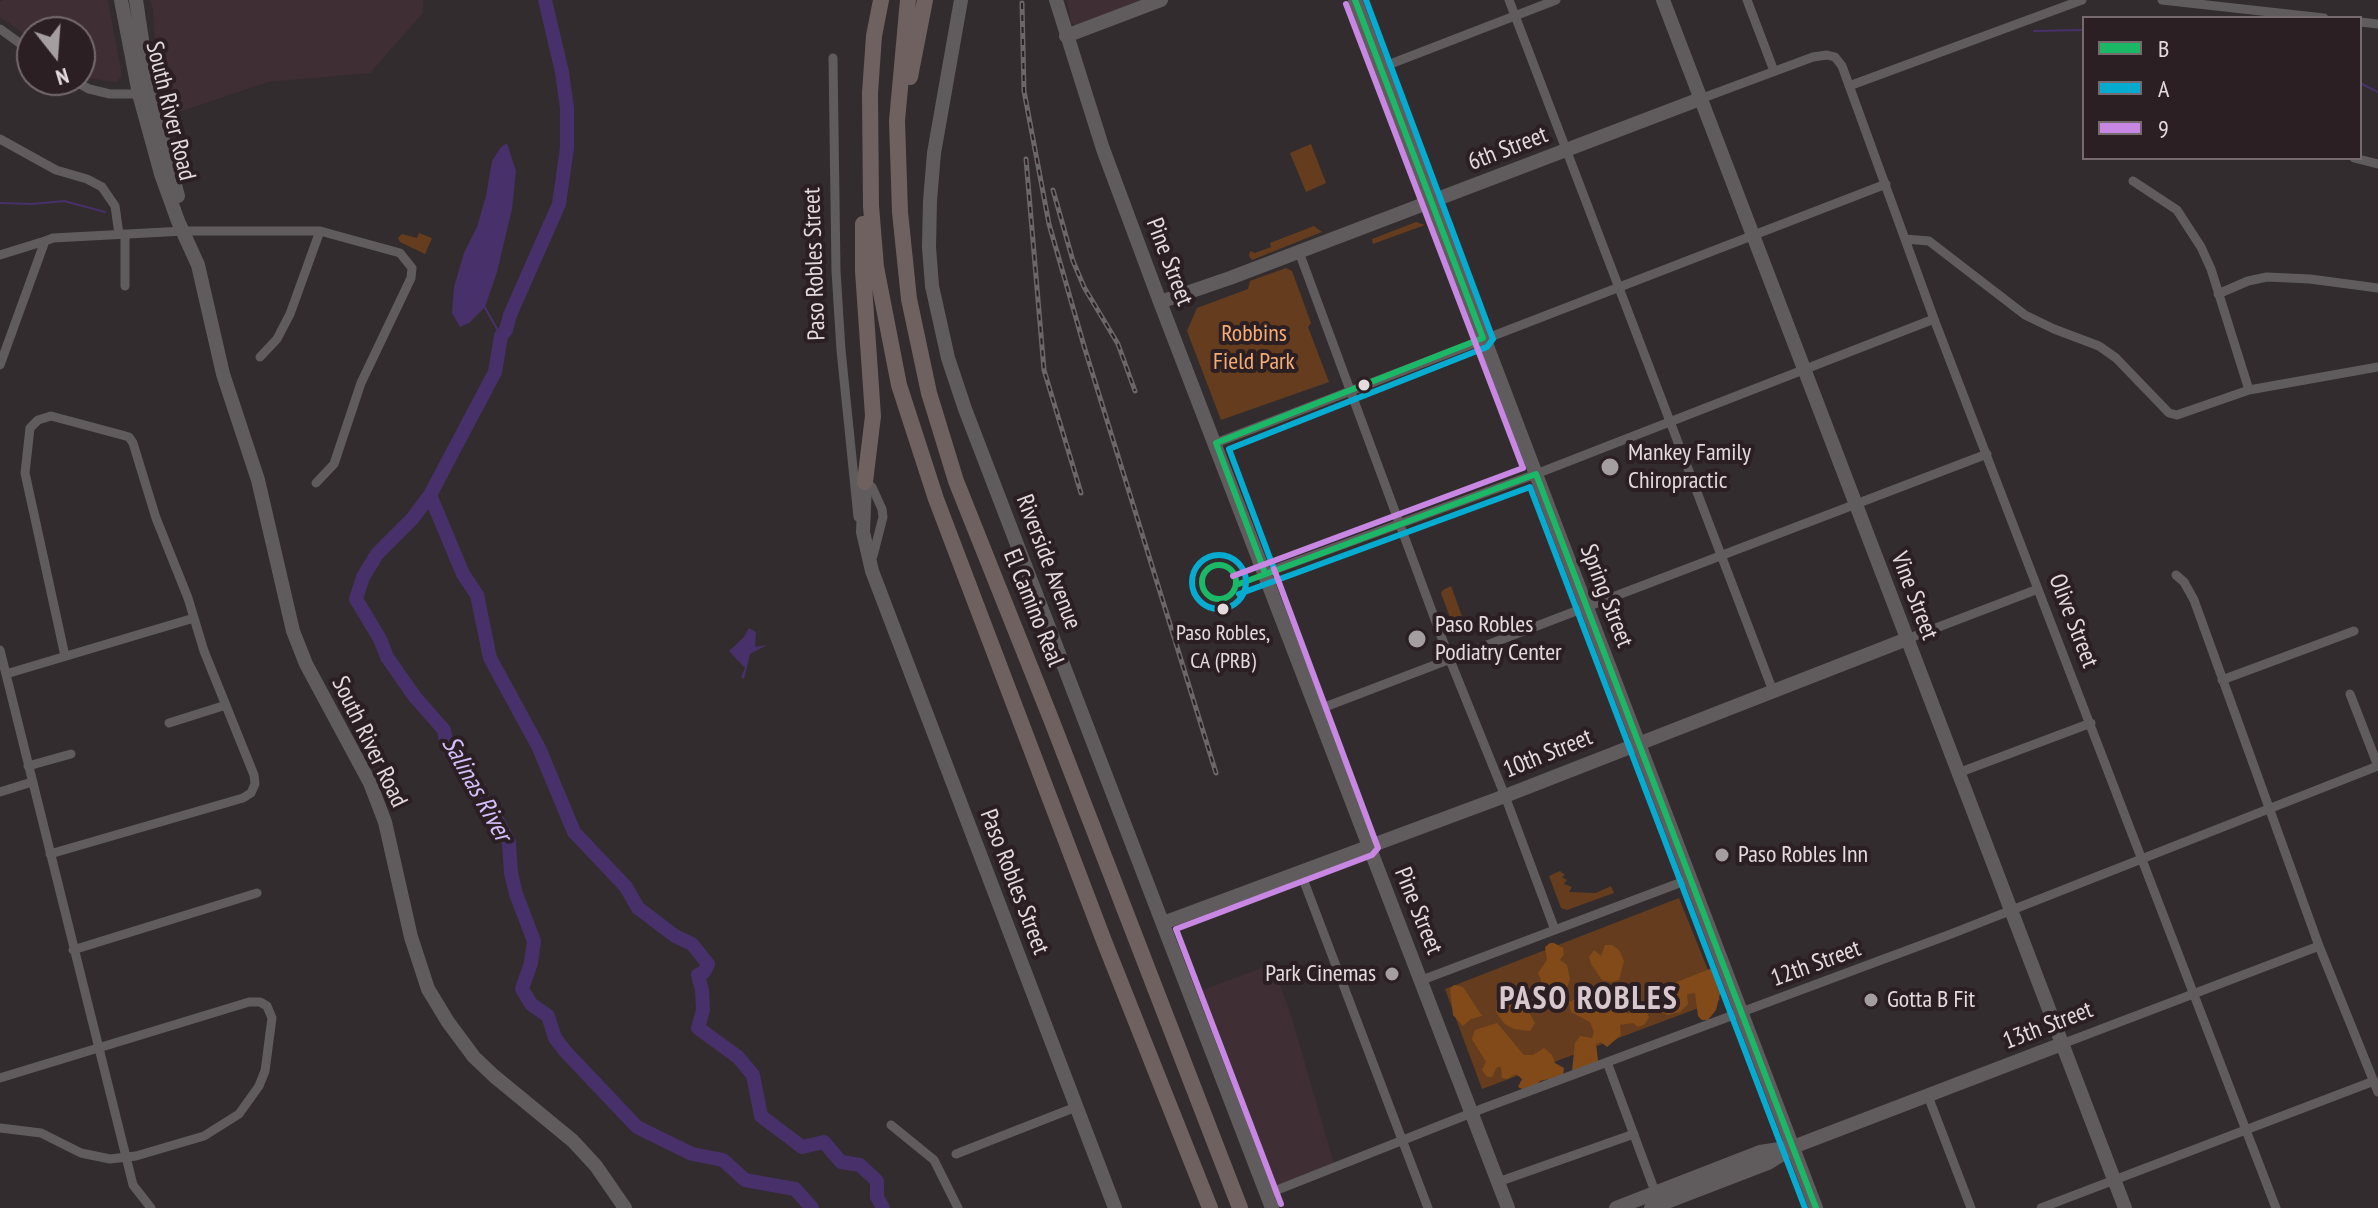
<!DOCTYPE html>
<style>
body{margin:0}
#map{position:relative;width:2378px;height:1208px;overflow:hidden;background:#322c2e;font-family:"PT Sans Narrow",sans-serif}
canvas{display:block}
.legend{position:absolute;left:2082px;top:16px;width:280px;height:144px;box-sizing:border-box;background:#2b1f23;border:2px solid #756a6d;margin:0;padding:10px 14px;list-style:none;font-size:24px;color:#e3dbdd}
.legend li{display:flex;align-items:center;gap:16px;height:40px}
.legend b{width:40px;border:2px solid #756a6d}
.north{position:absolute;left:16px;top:16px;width:80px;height:80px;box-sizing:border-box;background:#2b1f23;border:2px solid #756a6d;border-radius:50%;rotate:163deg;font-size:22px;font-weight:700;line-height:32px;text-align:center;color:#e3dbdd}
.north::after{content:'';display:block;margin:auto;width:28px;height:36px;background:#a59ea0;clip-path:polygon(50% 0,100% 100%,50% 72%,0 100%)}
</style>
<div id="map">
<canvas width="2378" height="1208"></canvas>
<ul class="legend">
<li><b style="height:10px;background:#1ab867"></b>B</li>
<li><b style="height:10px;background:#06acd0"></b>A</li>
<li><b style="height:10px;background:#c787e3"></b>9</li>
</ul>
<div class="north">N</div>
</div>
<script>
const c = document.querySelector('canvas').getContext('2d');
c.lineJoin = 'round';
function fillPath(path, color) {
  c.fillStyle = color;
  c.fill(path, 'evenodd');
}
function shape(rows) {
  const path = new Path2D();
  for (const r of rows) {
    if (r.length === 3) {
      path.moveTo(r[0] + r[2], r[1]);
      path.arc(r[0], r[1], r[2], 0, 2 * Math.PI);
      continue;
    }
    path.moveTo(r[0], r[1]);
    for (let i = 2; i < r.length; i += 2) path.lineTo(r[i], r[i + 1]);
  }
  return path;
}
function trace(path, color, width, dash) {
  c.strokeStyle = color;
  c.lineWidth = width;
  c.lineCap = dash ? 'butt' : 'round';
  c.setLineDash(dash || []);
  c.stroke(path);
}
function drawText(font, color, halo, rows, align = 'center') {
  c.font = font + ' "PT Sans Narrow",sans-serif';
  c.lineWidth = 8;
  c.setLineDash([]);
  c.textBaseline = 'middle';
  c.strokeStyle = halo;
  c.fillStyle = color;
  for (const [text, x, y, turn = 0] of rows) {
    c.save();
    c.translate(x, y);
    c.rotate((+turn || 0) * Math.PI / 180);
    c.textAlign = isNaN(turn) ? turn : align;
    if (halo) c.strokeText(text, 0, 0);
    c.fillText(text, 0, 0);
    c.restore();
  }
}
fillPath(shape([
 [4,0,108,0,122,76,116,82,86,78,80,73,80,32,32,32,32,39,0,17,0,2],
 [150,0,423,0,423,13,370,73,268,82,167,116,157,73,153,10],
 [1067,0,1144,0,1079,27,1071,23],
 [1272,964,1292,1018,1334,1164,1265,1190,1192,994]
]), '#3f2e33');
fillPath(shape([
 [1311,144,1326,183,1306,192,1290,153],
 [1416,222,1425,225,1373,244,1372,239],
 [1314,226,1322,232,1252,260,1249,256,1250,251,1255,253,1271,247,1270,243],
 [419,233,432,238,425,254,400,242,398,238,402,234,417,238],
 [1286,268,1292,271,1311,323,1308,327,1329,382,1221,420,1187,331,1197,308,1248,289,1250,281],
 [1451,586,1463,619,1455,622,1451,620,1441,593,1443,590],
 [1560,871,1565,875,1562,877,1567,880,1564,884,1572,887,1569,892,1596,893,1611,886,1614,893,1567,910,1561,908,1549,876],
 [1679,898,1720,1000,1482,1089,1445,989]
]), '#653d1e');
fillPath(shape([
 [1550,943,1554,943,1563,948,1564,954,1560,960,1567,965,1570,979,1566,991,1554,997,1545,995,1540,986,1541,980,1538,973,1547,960,1545,947],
 [1605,945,1612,945,1619,950,1624,961,1619,980,1611,982,1602,980,1591,964,1589,957,1594,950,1601,956],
 [1712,968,1722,986,1716,1010,1708,1020,1702,1020,1698,1016,1695,993,1687,994,1688,1004,1680,1012,1668,1015,1661,1012,1660,1005,1667,986],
 [1454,985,1463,987,1482,1016,1471,1019,1463,1026,1453,1015,1450,989],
 [1606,992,1628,1014,1634,1010,1645,1009,1649,1017,1645,1024,1638,1027,1633,1023,1620,1025,1621,1035,1607,1047,1601,1042,1596,1044,1598,1060,1595,1069,1572,1071,1575,1043,1580,1036,1592,1038,1594,1032,1590,1022,1571,1012,1569,1002,1588,993],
 [1496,1000,1517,1002,1528,1010,1535,1023,1530,1031,1514,1029,1505,1024,1496,1012],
 [1497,1023,1524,1055,1533,1055,1544,1048,1552,1055,1555,1063,1564,1068,1563,1076,1540,1081,1531,1093,1518,1087,1522,1079,1516,1074,1507,1079,1502,1078,1501,1067,1497,1067,1492,1077,1487,1077,1482,1070,1486,1062,1472,1039,1475,1030]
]), '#824a18');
fillPath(shape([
 [507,143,516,171,512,209,497,272,485,307,469,323,460,327,452,313,454,287,464,253,477,227,486,196,492,161,501,147],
 [749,628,756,632,755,647,767,645,750,654,744,679,741,677,745,668,729,651,744,637]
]), '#48306b');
trace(shape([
 [2034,31,2084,30],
 [2360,83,2378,92],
 [0,203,32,204,64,201,105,212],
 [484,306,501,336]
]), '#48306b', 2);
trace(shape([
 [545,0,562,72,567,108,567,148,559,204,510,315,506,330,501,336,495,372,430,495,463,574,477,595,490,658,539,748,574,832,626,887,638,908,675,936,692,944,708,964,704,972,698,975,702,990,703,1010,698,1028,738,1057,753,1075,761,1116,802,1147,824,1142,841,1162,860,1165,877,1181,877,1197,883,1208],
 [430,495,412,519,377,554,363,577,356,599,380,639,387,657,415,697,444,730,447,746,458,766,496,818,509,842,511,873,516,894,534,941,531,963,522,989,531,1004,548,1016,555,1038,565,1051,637,1127,692,1154,723,1160,745,1180,795,1189,812,1208]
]), '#48306b', 14);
trace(shape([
 [1509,0,1773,691],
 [1747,0,1774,71],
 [2162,0,2324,18],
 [2360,22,2378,24],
 [0,29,32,52],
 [833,58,836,271,841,350,858,517],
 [1380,68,1556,0],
 [73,80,89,89,110,94,142,94],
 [1849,86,2082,0],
 [1700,99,1813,57,1827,55,1835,57,1842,66,1934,319,2276,1208],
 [0,139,56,170,87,179,102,187,115,206,119,234],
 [2354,158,2378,164],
 [2133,181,2177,210,2201,247,2211,269,2249,390],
 [125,234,125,286],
 [1905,239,1929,241,2025,315,2054,329,2099,346,2116,358,2169,413,2177,415,2249,390,2378,367],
 [1299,252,1450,660,1505,796,1555,930],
 [0,255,45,241],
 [2218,294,2248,281,2267,277,2310,279,2378,288],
 [260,357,277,339,290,314,320,231],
 [0,365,45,241,53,238,184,231,320,231,400,253,412,268,411,278,361,383,334,464,316,483],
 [1216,443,1886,184],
 [862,480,872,487,882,509,883,517,873,556],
 [1265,573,1536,474,1934,319],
 [2176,575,2184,582,2194,600,2319,946,2378,1092],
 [1907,639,2038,589],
 [0,650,133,1185,151,1208],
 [6,674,194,618],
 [2222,680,2354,631],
 [2350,694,2378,766],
 [1317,710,1987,454],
 [169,723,226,705],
 [28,766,71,754],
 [1958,773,2091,723],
 [0,792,32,782],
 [50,854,243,798,251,793,255,784,254,775,204,651,188,598,156,518,133,443,129,437,122,435,51,416,38,420,30,428,25,473,65,656],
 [1300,871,1428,1208],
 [73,950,257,893],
 [1422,980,1690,879],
 [2062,1044,2319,946],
 [1607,1062,1657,1197],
 [0,1078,249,1002,260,1002,267,1006,272,1018,265,1071,259,1086,239,1114,204,1136,136,1156,110,1159,81,1153,41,1133,0,1128],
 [1928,1096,1971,1208],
 [891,1125,934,1160,958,1208],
 [956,1154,1076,1107],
 [1498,1182,1634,1134],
 [1267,1194,1484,1108,1951,934,2378,766],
 [2041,1208,2374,1081]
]), '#605c5d', 9);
trace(shape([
 [121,0,139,94,161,174,178,221,198,265,223,374,258,480,293,631,306,664,370,783,385,822,411,937,428,989,448,1022,474,1057,494,1076,573,1141,596,1166,625,1208],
 [136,0,150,93,178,196],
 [961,0,934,153,930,201,929,247,932,286,948,358,965,409,1272,1208],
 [1056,0,1103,149,1160,302,1508,1208],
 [1355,0,1816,1208],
 [1663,0,2125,1208],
 [1066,36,1161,0],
 [1160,302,1230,278,1700,99],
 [865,482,863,532,872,571,1115,1208],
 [1163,923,1505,796,1907,639],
 [1616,1208,1760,1152,1793,1147,2062,1044],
 [1651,1208,1768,1163,1789,1150]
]), '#605c5d', 14);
trace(shape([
 [881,0,874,36,870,93,871,206,876,267,899,385,936,499,1104,941,1210,1208],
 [908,0,897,121,900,212,909,299,929,393,956,481,1051,719,1240,1208],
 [910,77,925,0],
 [863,224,863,271,873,416,865,482]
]), '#706161', 16);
const rail = shape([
 [1022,3,1024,91,1049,224,1084,346,1216,773],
 [1026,159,1044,370,1081,493],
 [1053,190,1073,261,1084,287,1118,344,1135,391]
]);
trace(rail, '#6b6768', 5);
trace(rail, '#2b1f23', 2, [6]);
trace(shape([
 [1219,582,17],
 [1265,573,1216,443,1483,338,1355,0],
 [1236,585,1536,474,1816,1208]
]), '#1ab867', 6);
trace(shape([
 [1219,582,27],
 [1274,569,1229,449,1487,347,1493,339,1366,0],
 [1239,594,1530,487,1805,1208]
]), '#06acd0', 6);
trace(shape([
 [1274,569,1378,848,1372,855,1176,929,1281,1204],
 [1233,576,1523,468,1346,4]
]), '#c787e3', 6);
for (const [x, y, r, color] of [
 [1364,385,7,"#e3dbdd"],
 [1610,467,10,"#a59ea0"],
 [1223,609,7,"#e3dbdd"],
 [1417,639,10,"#a59ea0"],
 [1722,855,8,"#a59ea0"],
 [1392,974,8,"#a59ea0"],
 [1871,1000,8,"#a59ea0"]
]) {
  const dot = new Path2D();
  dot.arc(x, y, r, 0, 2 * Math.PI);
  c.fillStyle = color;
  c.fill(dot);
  trace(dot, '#2b1f23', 3);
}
drawText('22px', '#e3dbdd', '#2b1f23', [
 ["Paso Robles,",1223,634],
 ["CA (PRB)",1223,662]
]);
drawText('24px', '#e3dbdd', '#2b1f23', [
 ["South River Road",170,111,76],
 ["6th Street",1508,149,-21],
 ["Pine Street",1169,262,69],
 ["Paso Robles Street",815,264,-92],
 ["Riverside Avenue",1048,562,69],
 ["Spring Street",1606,596,69],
 ["Vine Street",1914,596,69],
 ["El Camino Real",1033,608,68],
 ["Olive Street",2073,621,69],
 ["South River Road",369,742,64],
 ["10th Street",1548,754,-22],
 ["Paso Robles Street",1014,882,69],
 ["Pine Street",1418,911,68],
 ["12th Street",1816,964,-20],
 ["13th Street",2048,1026,-21]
]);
drawText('24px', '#f5ac75', '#2b1f23', [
 ["Robbins",1254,334],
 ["Field Park",1254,362]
]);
drawText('24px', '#e3dbdd', '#2b1f23', [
 ["Mankey Family",1628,453],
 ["Chiropractic",1628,481],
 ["Paso Robles",1435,625],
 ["Podiatry Center",1435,653],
 ["Paso Robles Inn",1738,855],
 ["Park Cinemas",1376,974,"right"],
 ["Gotta B Fit",1887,1000]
], 'left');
drawText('italic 26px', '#d3bffa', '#2b1f23', [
 ["Salinas River",476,789,61]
]);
c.letterSpacing = '2px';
drawText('bold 32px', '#d8c8cd', '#2b1f23', [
 ["PASO ROBLES",1589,1000]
]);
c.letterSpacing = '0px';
</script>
